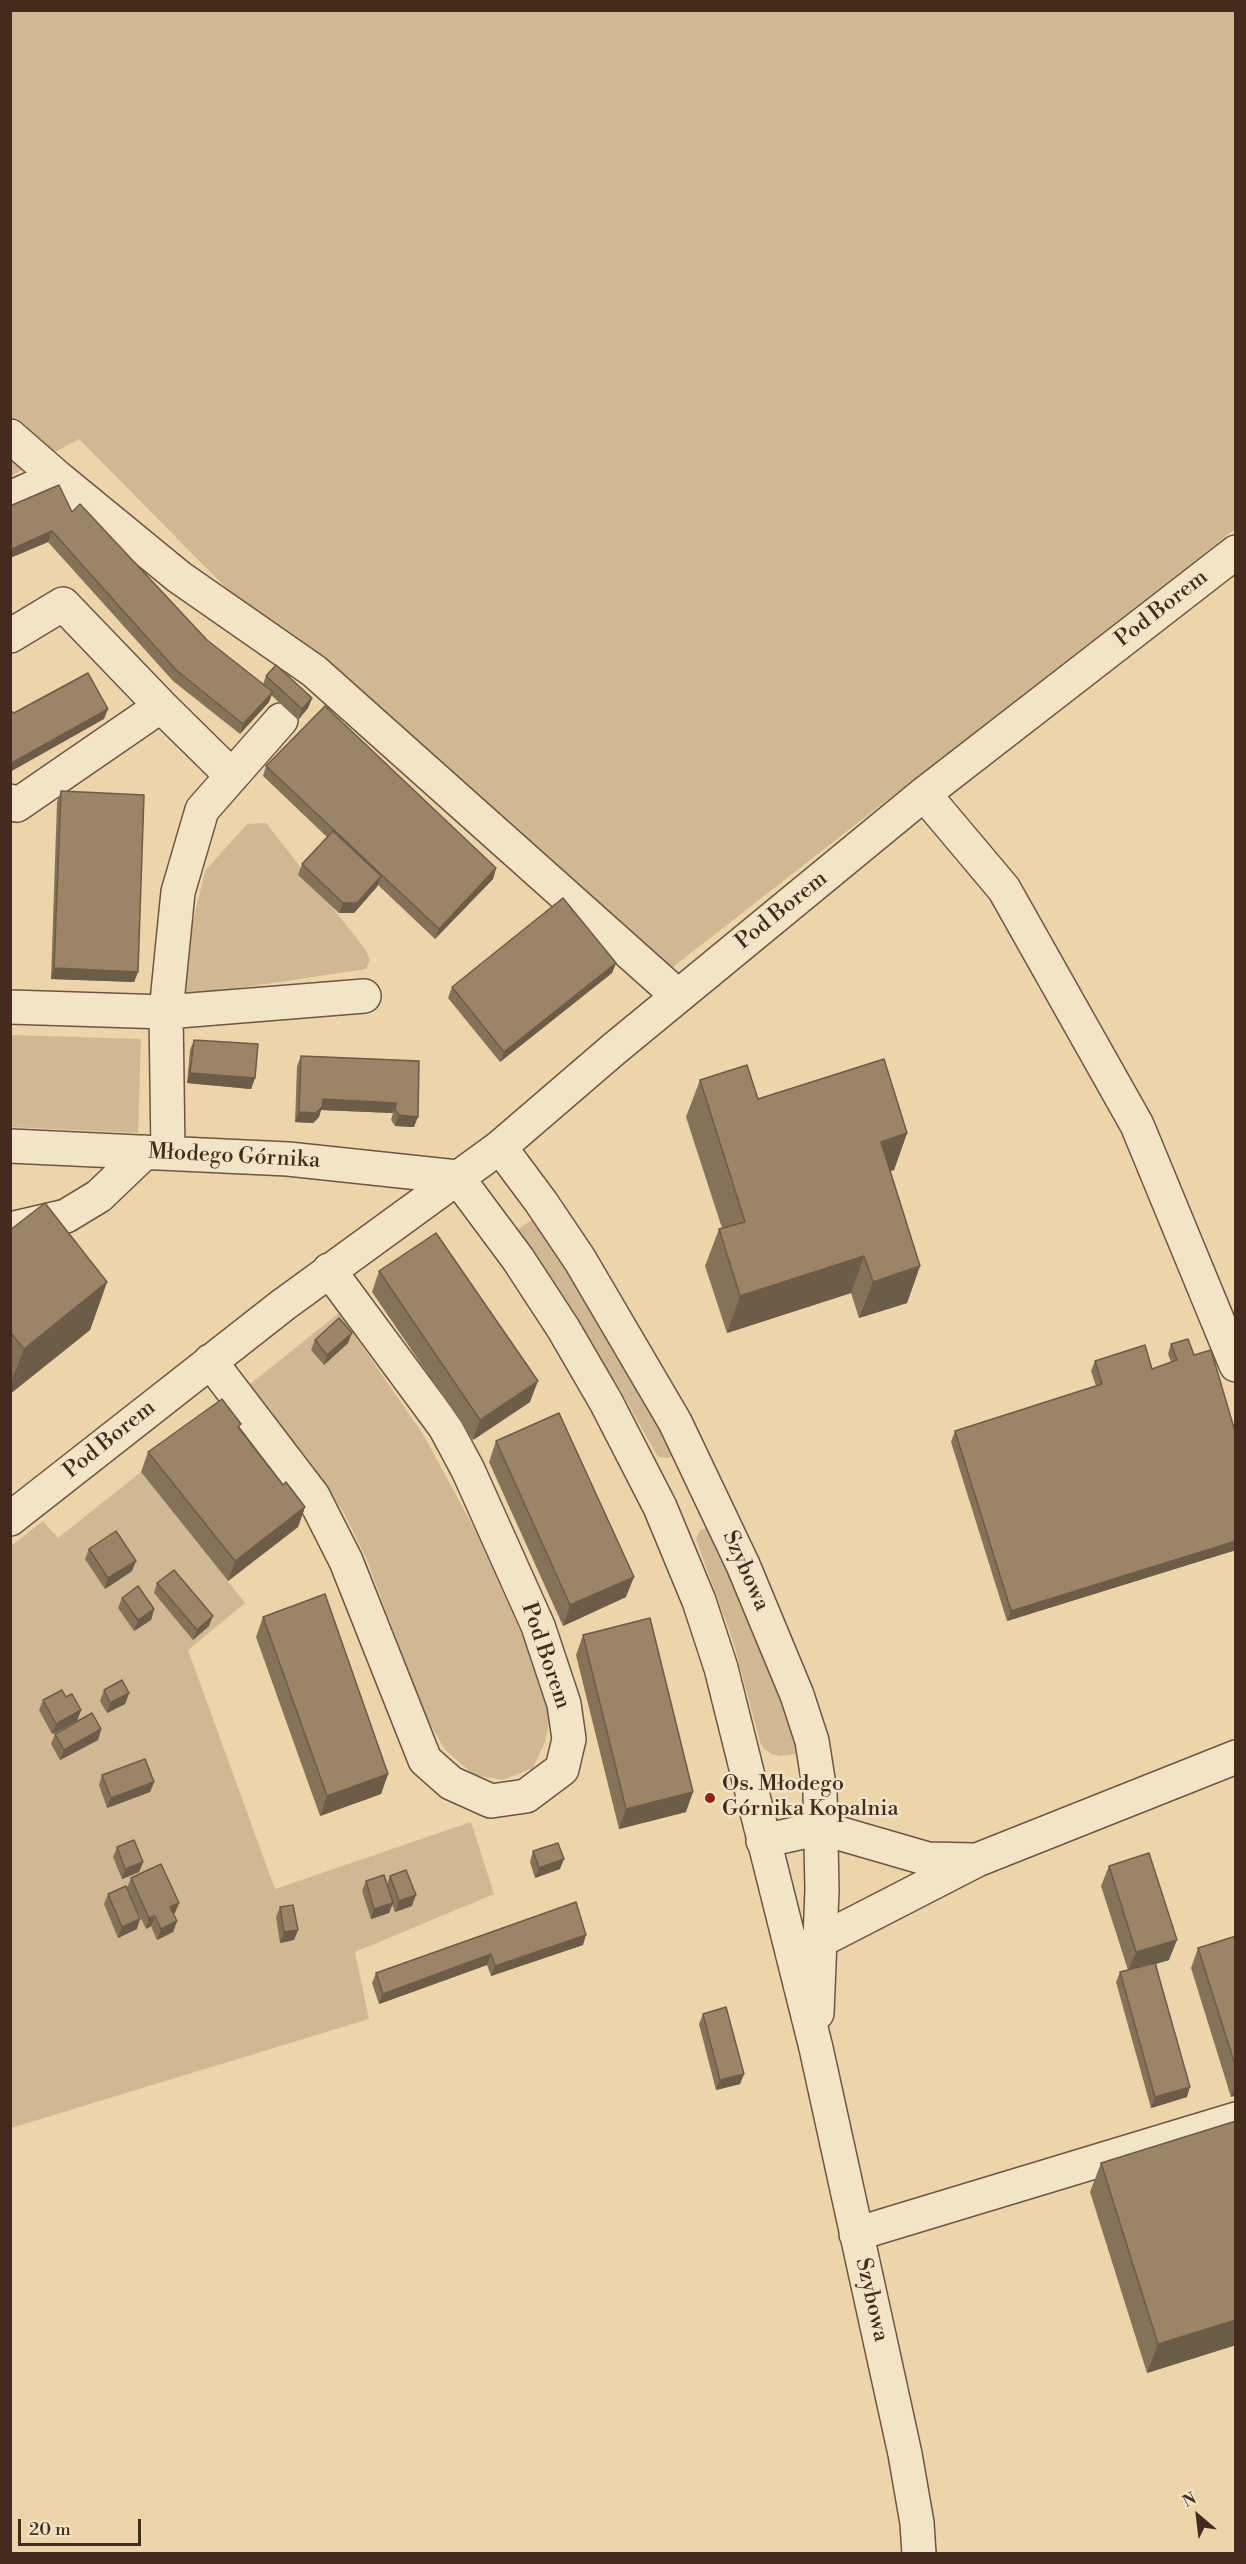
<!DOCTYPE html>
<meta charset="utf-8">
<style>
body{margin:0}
#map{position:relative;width:1246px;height:2564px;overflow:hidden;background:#ecd5aa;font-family:"Libre Bodoni",serif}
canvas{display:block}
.frame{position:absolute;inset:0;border:12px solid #432c1e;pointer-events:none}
.north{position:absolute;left:1168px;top:2486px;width:60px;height:60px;-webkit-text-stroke:4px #f3e4c8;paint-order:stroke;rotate:332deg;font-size:16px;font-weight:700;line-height:24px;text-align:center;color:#432c1e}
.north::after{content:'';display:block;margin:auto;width:21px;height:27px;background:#432c1e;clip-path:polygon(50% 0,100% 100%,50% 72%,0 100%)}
.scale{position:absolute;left:18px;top:2519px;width:123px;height:27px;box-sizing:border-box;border:3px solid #432c1e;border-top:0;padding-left:8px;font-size:18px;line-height:21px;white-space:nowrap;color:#432c1e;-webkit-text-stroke:4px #f3e4c8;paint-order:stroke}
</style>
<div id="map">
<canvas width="1246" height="2564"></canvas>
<div class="frame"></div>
<div class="north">N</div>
<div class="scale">20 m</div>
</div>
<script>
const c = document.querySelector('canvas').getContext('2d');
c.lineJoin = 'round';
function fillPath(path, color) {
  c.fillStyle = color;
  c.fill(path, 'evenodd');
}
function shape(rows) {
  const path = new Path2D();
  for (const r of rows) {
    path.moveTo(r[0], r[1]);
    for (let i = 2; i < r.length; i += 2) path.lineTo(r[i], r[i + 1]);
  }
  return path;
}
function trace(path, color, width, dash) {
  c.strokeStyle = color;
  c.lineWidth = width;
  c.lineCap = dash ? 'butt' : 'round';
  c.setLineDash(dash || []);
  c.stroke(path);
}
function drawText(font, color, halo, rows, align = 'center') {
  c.font = font + ' "Libre Bodoni",serif';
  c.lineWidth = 5;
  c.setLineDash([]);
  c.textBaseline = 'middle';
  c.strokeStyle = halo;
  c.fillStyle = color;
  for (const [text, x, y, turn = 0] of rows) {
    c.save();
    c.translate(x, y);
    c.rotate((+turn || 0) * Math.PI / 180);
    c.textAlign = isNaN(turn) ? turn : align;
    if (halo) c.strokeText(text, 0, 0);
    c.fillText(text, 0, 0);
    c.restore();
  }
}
fillPath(shape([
 [11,11,1235,11,1235,529,660,977,316,679,79,439,11,476],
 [266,823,365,949,370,960,366,969,186,996,185,954,205,871,247,824],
 [11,1035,141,1039,138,1133,11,1127],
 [533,1219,657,1412,673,1455,668,1458,659,1457,655,1452,621,1391,517,1230],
 [339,1313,423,1434,476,1532,542,1680,550,1717,545,1742,533,1768,503,1780,474,1775,445,1750,425,1715,366,1558,344,1513,317,1472,249,1385],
 [141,1472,245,1603,188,1650,275,1889,471,1822,494,1894,355,1952,369,2019,11,2128,11,1546,43,1521,58,1538],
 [708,1528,739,1579,799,1749,795,1754,780,1756,772,1754,764,1749,760,1742,734,1644,696,1539,700,1530]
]), '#cfb892');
const minor = shape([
 [10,436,57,477],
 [10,498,57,477,179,577,314,671,678,996],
 [10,636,63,604,161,706],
 [924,794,1004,889,1137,1125,1236,1365],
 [10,801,17,805,161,706,232,776],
 [10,1007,166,1012,364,996],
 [10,1146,288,1159,457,1177],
 [500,1147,541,1202,580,1260,675,1422,743,1565,797,1695,812,1741,820,1792,822,1890,817,2013],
 [168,1153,166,1012,178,892,202,810,281,720],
 [457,1177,518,1259,563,1328,606,1402,660,1507,699,1601,721,1668,816,2048,905,2454,917,2523,919,2554],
 [10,1229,66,1216,99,1196,145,1152],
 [210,1361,313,1496,346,1561,425,1760,451,1783,491,1801,526,1796,562,1769,569,1739,564,1704,538,1626,468,1470,445,1427,329,1270],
 [10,1519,283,1305,500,1147,614,1049,924,794,1236,552],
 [763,1841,821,1828,928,1859,974,1860],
 [802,1950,977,1860,1236,1757],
 [856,2234,1236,2119]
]);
trace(minor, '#6d5641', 36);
trace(minor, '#f3e4c8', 33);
fillPath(shape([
 [10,506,72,512,207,640,263,684,266,676,312,698,308,708,298,720,271,695,269,702,240,734,173,681,48,542,10,558],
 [266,766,496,868,493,879,435,939,378,885,354,913,339,913,298,875,302,864,327,837,263,776],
 [61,791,138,972,134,982,51,979,57,802],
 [616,963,612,973,500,1062,448,998,452,987],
 [194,1040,255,1078,251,1089,187,1083,190,1050],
 [301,1056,419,1061,414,1127,395,1126,391,1120,393,1113,321,1110,319,1117,313,1123,295,1122,297,1066],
 [700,1080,758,1099,907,1133,894,1170,890,1171,920,1266,907,1303,859,1318,851,1293,727,1333,705,1266,719,1229,722,1228,686,1117],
 [10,1230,107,1282,90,1330,10,1394],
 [379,1271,530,1402,473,1440,372,1292],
 [315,1340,348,1343,324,1365,311,1350],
 [1171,1344,1194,1355,1236,1435,1236,1550,1007,1621,951,1442,955,1431,1096,1386,1091,1371,1095,1361,1152,1369,1171,1362,1168,1354],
 [239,1429,283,1485,305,1507,298,1527,228,1581,141,1472,148,1452],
 [496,1441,626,1597,563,1626,489,1462],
 [89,1549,132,1571,105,1589,85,1559],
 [157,1583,209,1626,193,1640,154,1593],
 [122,1598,154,1609,151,1620,134,1631,118,1608],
 [263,1617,388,1774,381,1794,320,1816,256,1637],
 [583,1635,686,1812,619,1829,576,1655],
 [104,1690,129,1693,125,1704,107,1713,100,1701],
 [66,1697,81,1710,77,1721,52,1734,39,1710,43,1700],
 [101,1729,98,1740,60,1760,51,1744,55,1734],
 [102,1775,154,1782,150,1792,107,1808,99,1785],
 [117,1847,143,1862,139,1872,122,1879,113,1857],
 [533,1851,560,1869,535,1878,530,1862],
 [1109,1866,1169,1960,1156,1964,1187,2097,1151,2108,1116,1982,1120,1972,1128,1970,1101,1886],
 [390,1876,412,1906,395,1912,392,1904,389,1913,371,1919,362,1891,366,1881,387,1884],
 [131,1878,175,1913,173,1914,177,1921,173,1932,157,1940,151,1926,146,1929,133,1902,137,1929,118,1938,104,1904,108,1894,127,1888],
 [576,1902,583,1945,491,1976,487,1965,379,2004,372,1983,376,1973],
 [280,1907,298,1930,294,1940,280,1943,276,1917],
 [1236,1936,1236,2095,1231,2097,1191,1968,1198,1948],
 [703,2014,744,2074,740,2084,716,2090,699,2024],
 [1236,2121,1236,2345,1147,2373,1090,2192,1101,2163]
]), '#857259');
fillPath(shape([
 [52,531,48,542,10,558,10,550],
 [273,692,269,702,240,734,243,724],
 [312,698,308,708,298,720,302,709],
 [108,709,104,719,10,772,10,764],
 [496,868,493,879,435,939,439,929],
 [381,876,377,887,354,913,339,913,343,903],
 [616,963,612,973,500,1062,504,1052],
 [54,968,138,972,134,982,51,979],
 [190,1073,255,1078,251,1089,187,1083],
 [323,1099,396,1103,393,1113,321,1110,319,1117,313,1123,295,1122,299,1112],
 [399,1115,418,1117,414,1127,395,1126],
 [907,1133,894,1170,867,1178,881,1142],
 [864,1256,851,1293,727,1333,740,1296],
 [920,1266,907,1303,859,1318,873,1282],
 [107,1282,90,1330,10,1394,10,1385,24,1349],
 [352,1333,348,1343,324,1365,327,1355],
 [538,1381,530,1402,473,1440,480,1420],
 [305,1507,298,1527,228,1581,235,1561],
 [1236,1541,1236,1550,1007,1621,1011,1611],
 [136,1561,132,1571,105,1589,108,1578],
 [634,1577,626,1597,563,1626,570,1605],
 [154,1609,151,1620,134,1631,138,1620],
 [213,1616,209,1626,193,1640,197,1630],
 [129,1693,125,1704,107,1713,110,1703],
 [81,1710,77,1721,52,1734,56,1724],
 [101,1729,98,1740,60,1760,64,1750],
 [388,1774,381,1794,320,1816,327,1796],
 [154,1782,150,1792,107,1808,111,1798],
 [693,1792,686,1812,619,1829,626,1809],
 [564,1859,560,1869,535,1878,539,1868],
 [143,1862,139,1872,122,1879,125,1869],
 [416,1895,412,1906,395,1912,399,1901],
 [179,1903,175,1913,166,1917,170,1907],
 [393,1903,389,1913,371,1919,374,1909],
 [155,1916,151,1926,146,1929,149,1918],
 [140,1919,137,1929,118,1938,122,1927],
 [177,1921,173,1932,157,1940,161,1929],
 [298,1930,294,1940,280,1943,284,1932],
 [586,1935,583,1945,491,1976,495,1966],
 [1177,1940,1169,1960,1128,1972,1136,1952],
 [491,1954,487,1965,379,2004,383,1994],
 [744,2074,740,2084,716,2090,720,2080],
 [1236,2084,1236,2095,1231,2097],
 [1190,2087,1187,2097,1151,2108,1155,2097],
 [1236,2320,1236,2345,1147,2373,1158,2344]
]), '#6c5c48');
const building = shape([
 [59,485,72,512,80,504,207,640,273,692,243,724,176,670,52,531,10,550,10,506,59,485],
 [276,665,312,698,302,709,266,676,276,665],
 [88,673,108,709,10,764,10,710,14,713,88,673],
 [325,706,496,868,439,929,266,766,325,706],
 [61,791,144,795,138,972,54,968,61,791],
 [333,831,381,876,357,903,343,903,302,864,333,831],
 [563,898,616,963,504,1052,452,987,563,898],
 [194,1040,258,1044,255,1078,190,1073,194,1040],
 [301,1056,419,1061,418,1117,399,1115,395,1110,396,1103,323,1099,322,1107,316,1113,299,1112,301,1056],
 [884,1059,907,1133,881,1142,920,1266,873,1282,864,1256,740,1296,719,1229,745,1222,700,1080,747,1065,758,1099,884,1059],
 [45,1203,107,1282,24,1349,10,1332,10,1230,45,1203],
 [436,1233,538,1381,480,1420,379,1271,436,1233],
 [339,1318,352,1333,327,1355,315,1340,339,1318],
 [1188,1339,1194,1355,1211,1350,1236,1435,1236,1541,1011,1611,955,1431,1102,1384,1095,1361,1145,1345,1152,1369,1177,1360,1171,1344,1188,1339],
 [222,1399,241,1424,238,1427,283,1485,286,1482,305,1507,235,1561,148,1452,222,1399],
 [559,1413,634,1577,570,1605,496,1441,559,1413],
 [116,1531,136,1561,108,1578,89,1549,116,1531],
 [174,1570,213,1616,197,1630,157,1583,174,1570],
 [138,1586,154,1609,138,1620,122,1598,138,1586],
 [325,1594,388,1774,327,1796,263,1617,325,1594],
 [650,1618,693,1792,626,1809,583,1635,650,1618],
 [122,1680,129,1693,110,1703,104,1690,122,1680],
 [62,1690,66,1697,72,1694,81,1710,56,1724,43,1700,62,1690],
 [92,1713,101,1729,64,1750,55,1734,92,1713],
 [145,1759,154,1782,111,1798,102,1775,145,1759],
 [134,1840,143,1862,125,1869,117,1847,134,1840],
 [558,1843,564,1859,539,1868,533,1851,558,1843],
 [1149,1853,1177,1940,1136,1952,1109,1866,1149,1853],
 [161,1864,179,1903,170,1907,177,1921,161,1929,155,1916,149,1918,131,1878,161,1864],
 [406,1870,416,1895,399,1901,390,1876,406,1870],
 [384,1875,393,1903,374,1909,366,1881,384,1875],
 [126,1886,140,1919,122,1927,108,1894,126,1886],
 [576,1902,586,1935,495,1966,491,1954,383,1994,376,1973,576,1902],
 [293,1905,298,1930,284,1932,280,1907,293,1905],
 [1236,1936,1236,2068,1198,1948,1236,1936],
 [1155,1963,1190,2087,1155,2097,1120,1972,1155,1963],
 [726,2007,744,2074,720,2080,703,2014,726,2007],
 [1236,2121,1236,2320,1158,2344,1101,2163,1236,2121]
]);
fillPath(building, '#9b8467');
trace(building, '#6c5c48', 1.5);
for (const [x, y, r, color] of [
 [710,1798,6,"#8f2418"]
]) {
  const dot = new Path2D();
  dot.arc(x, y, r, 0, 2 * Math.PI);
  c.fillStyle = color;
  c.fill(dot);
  trace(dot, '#f3e4c8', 2);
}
drawText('22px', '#432c1e', '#f3e4c8', [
 ["Pod Borem",1162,609,-38],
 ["Pod Borem",782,911,-39],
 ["Młodego Górnika",234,1157,3],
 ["Pod Borem",110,1440,-39],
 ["Szybowa",745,1571,66],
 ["Pod Borem",545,1656,71],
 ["Szybowa",871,2300,77]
]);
drawText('22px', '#432c1e', '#f3e4c8', [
 ["Os. Młodego",722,1785],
 ["Górnika Kopalnia",722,1810]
], 'left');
</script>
